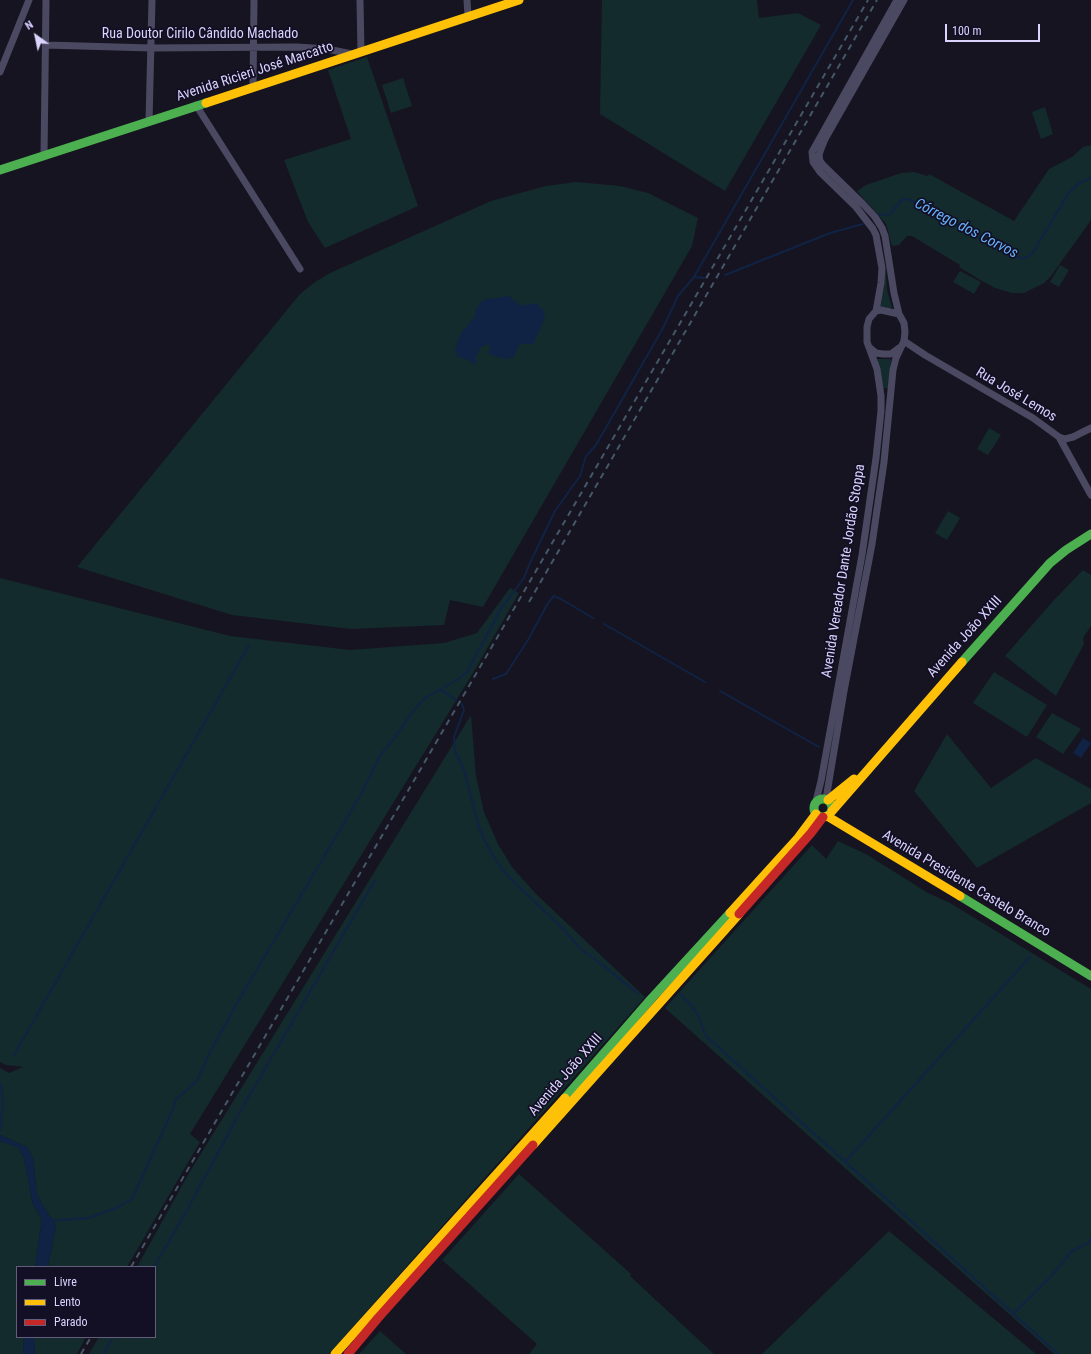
<!DOCTYPE html>
<meta charset="utf-8">
<style>
body{margin:0}
#map{position:relative;width:1091px;height:1354px;overflow:hidden;background:#161420;font-family:"Roboto Condensed",sans-serif}
canvas{display:block}
.legend{position:absolute;left:16px;top:1266px;width:140px;height:72px;box-sizing:border-box;background:#130f25;border:1px solid #635e7c;margin:0;padding:5px 7px;list-style:none;font-size:12px;color:#dad4fe}
.legend li{display:flex;align-items:center;gap:8px;height:20px}
.legend b{width:20px;border:1px solid #635e7c}
.north{position:absolute;left:16px;top:16px;width:40px;height:40px;-webkit-text-stroke:3px #130f25;paint-order:stroke;rotate:327deg;font-size:11px;font-weight:700;line-height:16px;text-align:center;color:#dad4fe}
.north::after{content:'';display:block;margin:auto;width:14px;height:18px;background:#dad4fe;clip-path:polygon(50% 0,100% 100%,50% 72%,0 100%)}
.scale{position:absolute;left:945px;top:24px;width:95px;height:18px;box-sizing:border-box;border:2px solid #dad4fe;border-top:0;padding-left:5px;font-size:12px;line-height:14px;white-space:nowrap;color:#dad4fe;-webkit-text-stroke:3px #130f25;paint-order:stroke}
</style>
<div id="map">
<canvas width="1091" height="1354"></canvas>
<ul class="legend">
<li><b style="height:5px;background:#4caf50"></b>Livre</li>
<li><b style="height:5px;background:#ffc107"></b>Lento</li>
<li><b style="height:5px;background:#c62828"></b>Parado</li>
</ul>
<div class="north">N</div>
<div class="scale">100 m</div>
</div>
<script>
const c = document.querySelector('canvas').getContext('2d');
c.lineJoin = 'round';
function fillPath(path, color) {
  c.fillStyle = color;
  c.fill(path, 'evenodd');
}
function shape(rows) {
  const path = new Path2D();
  for (const r of rows) {
    if (r.length === 3) {
      path.moveTo(r[0] + r[2], r[1]);
      path.arc(r[0], r[1], r[2], 0, 2 * Math.PI);
      continue;
    }
    path.moveTo(r[0], r[1]);
    for (let i = 2; i < r.length; i += 2) path.lineTo(r[i], r[i + 1]);
  }
  return path;
}
function trace(path, color, width, dash) {
  c.strokeStyle = color;
  c.lineWidth = width;
  c.lineCap = dash ? 'butt' : 'round';
  c.setLineDash(dash || []);
  c.stroke(path);
}
function drawText(font, color, halo, rows, align = 'center') {
  c.font = font + ' "Roboto Condensed",sans-serif';
  c.lineWidth = 3.5;
  c.setLineDash([]);
  c.textBaseline = 'middle';
  c.strokeStyle = halo;
  c.fillStyle = color;
  for (const [text, x, y, turn = 0] of rows) {
    c.save();
    c.translate(x, y);
    c.rotate((+turn || 0) * Math.PI / 180);
    c.textAlign = isNaN(turn) ? turn : align;
    if (halo) c.strokeText(text, 0, 0);
    c.fillText(text, 0, 0);
    c.restore();
  }
}
fillPath(shape([
 [602,0,757,0,759,18,798,13,821,25,725,191,600,114],
 [367,57,418,206,325,248,308,222,284,160,351,139,328,70],
 [403,78,412,106,391,113,382,85],
 [1045,107,1053,134,1041,139,1032,112],
 [1091,145,1091,220,1051,276,1044,283,1024,293,1012,293,995,288,982,281,959,267,960,265,912,236,907,236,899,245,892,246,886,224,857,191,866,185,901,173,914,172,928,176,929,174,1014,221,1049,169,1072,157,1083,147],
 [576,182,620,186,648,193,698,218,692,246,483,607,450,600,444,625,351,629,232,615,77,567,300,294,315,282,330,273,491,201,546,186],
 [1060,265,1069,270,1059,287,1050,282],
 [885,271,886,271,887,290,892,307,890,309,884,307,878,308,884,288],
 [960,271,981,282,974,294,953,282],
 [877,359,890,359,891,360,888,388,883,388,876,360],
 [989,428,1001,435,988,455,977,449],
 [948,511,960,518,947,540,935,533],
 [1083,570,1091,575,1091,626,1083,638,1084,644,1056,696,1005,656,1054,600],
 [0,578,230,636,350,650,444,643,477,633,510,588,519,593,473,673,190,1134,200,1142,127,1267,48,1267,56,1226,37,1196,33,1158,27,1147,0,1135,0,1068,9,1073,23,1067,6,1065,0,1062],
 [994,672,1047,705,1027,737,973,703],
 [1052,713,1081,729,1063,754,1036,737],
 [471,715,476,776,484,812,498,844,512,867,535,893,645,997,329,1354,89,1354,99,1337,155,1337,155,1267,137,1267,189,1173],
 [947,734,991,788,1036,758,1091,789,1091,803,977,868,914,791],
 [838,841,866,854,928,893,950,903,1091,989,1091,1354,1054,1354,665,1008,812,845,826,859],
 [0,1141,18,1147,24,1158,33,1205,42,1219,35,1267,17,1267,17,1337,24,1337,23,1354,0,1354],
 [519,1174,631,1274,630,1276,714,1354,529,1354,537,1344,442,1260],
 [889,1231,1036,1354,762,1354],
 [380,1331,406,1354,359,1354],
 [34,1337,86,1337,77,1354,35,1354]
]), '#132b2c');
fillPath(shape([
 [509,296,521,306,536,303,543,310,545,316,540,330,533,344,519,344,514,357,506,359,488,354,491,348,488,344,481,347,475,358,477,364,472,363,469,360,458,357,455,350,461,333,475,317,476,309,483,300],
 [1083,738,1091,743,1081,758,1073,753],
 [0,1135,27,1147,33,1158,37,1196,56,1226,48,1267,35,1267,42,1219,33,1205,24,1158,18,1147,0,1141],
 [24,1337,34,1337,35,1354,23,1354]
]), '#102345');
trace(shape([
 [879,215,890,214,902,200,908,199,1020,258,1026,258,1032,254,1068,194,1079,183,1091,178],
 [725,275,830,233,863,224],
 [694,277,704,278],
 [604,624,705,682],
 [493,679,506,674,528,640,548,603,554,596,561,599,593,618],
 [440,689,456,700],
 [720,691,819,747],
 [462,704,464,710,454,737,455,752,463,767,479,827,485,841,500,867,513,881,559,925,582,950,604,966,638,994],
 [680,994,691,1005,698,1016,706,1036,1058,1354],
 [14,1055,249,645],
 [0,1131,3,1105,1,1084],
 [845,1162,1030,957],
 [50,1221,89,1218,116,1208,132,1199,173,1109,175,1100,197,1081,210,1052,237,1003,360,796,380,756,395,737,413,711,425,698,457,680,467,672,501,609,524,578,529,565,555,511,580,476,586,456,596,445,663,328,678,296,694,277,853,0],
 [154,1267,186,1212,241,1110,375,880],
 [1013,1314,1053,1274,1072,1251,1090,1242,1091,1238],
 [104,1354,113,1337]
]), '#102345', 2);
trace(shape([
 [360,0,361,52],
 [467,0,468,16],
 [46,45,151,48,297,47,327,49,352,54],
 [0,72,29,0],
 [253,87,254,0],
 [196,105,300,269],
 [149,122,152,0],
 [44,156,46,0],
 [876,311,881,310,899,314],
 [904,341,925,355,1033,418,1059,437,1091,495],
 [870,348,876,353,883,354,891,354,899,348],
 [1059,437,1065,439,1073,437,1091,428],
 [826,799,844,691,872,544,884,462,893,370,896,358,904,341,905,332,904,323,899,314,894,293,885,236,882,228,875,217,863,204,823,165,820,161,819,155,821,149,825,139,904,0],
 [815,805,821,781,862,555,876,458,881,411,881,396,877,369,867,342,867,327,869,319,876,311,881,283,882,268,876,235,873,229,856,207,820,172,813,162,812,152,897,0]
]), '#4b4961', 7);
trace(shape([
 [0,170,206,103],
 [962,662,1050,563,1066,550,1091,534],
 [823,808,9],
 [960,896,1091,976],
 [565,1098,651,999,730,913]
]), '#4caf50', 9);
trace(shape([
 [206,103,519,0],
 [828,800,854,779],
 [832,811,962,662],
 [827,816,960,896],
 [730,913,798,838,816,814],
 [533,1145,739,914],
 [335,1354,565,1098]
]), '#ffc107', 9);
trace(shape([
 [739,914,811,833,823,817],
 [348,1354,378,1318,533,1145]
]), '#c62828', 9);
trace(shape([
 [529,602,877,0],
 [131,1267,868,0],
 [81,1354,91,1337]
]), '#445869', 2, [6, 5]);
drawText('14px', '#dad4fe', '#130f25', [
 ["Rua Doutor Cirilo Cândido Machado",200,34],
 ["Avenida Ricieri José Marcatto",255,72,-18],
 ["Rua José Lemos",1016,395,31],
 ["Avenida Vereador Dante Jordão Stoppa",844,571,-81],
 ["Avenida João XXIII",965,637,-48],
 ["Avenida Presidente Castelo Branco",966,884,31],
 ["Avenida João XXIII",566,1075,-49]
]);
drawText('italic 15px', '#65b2fb', '#130f25', [
 ["Córrego dos Corvos",966,229,27]
]);
</script>
